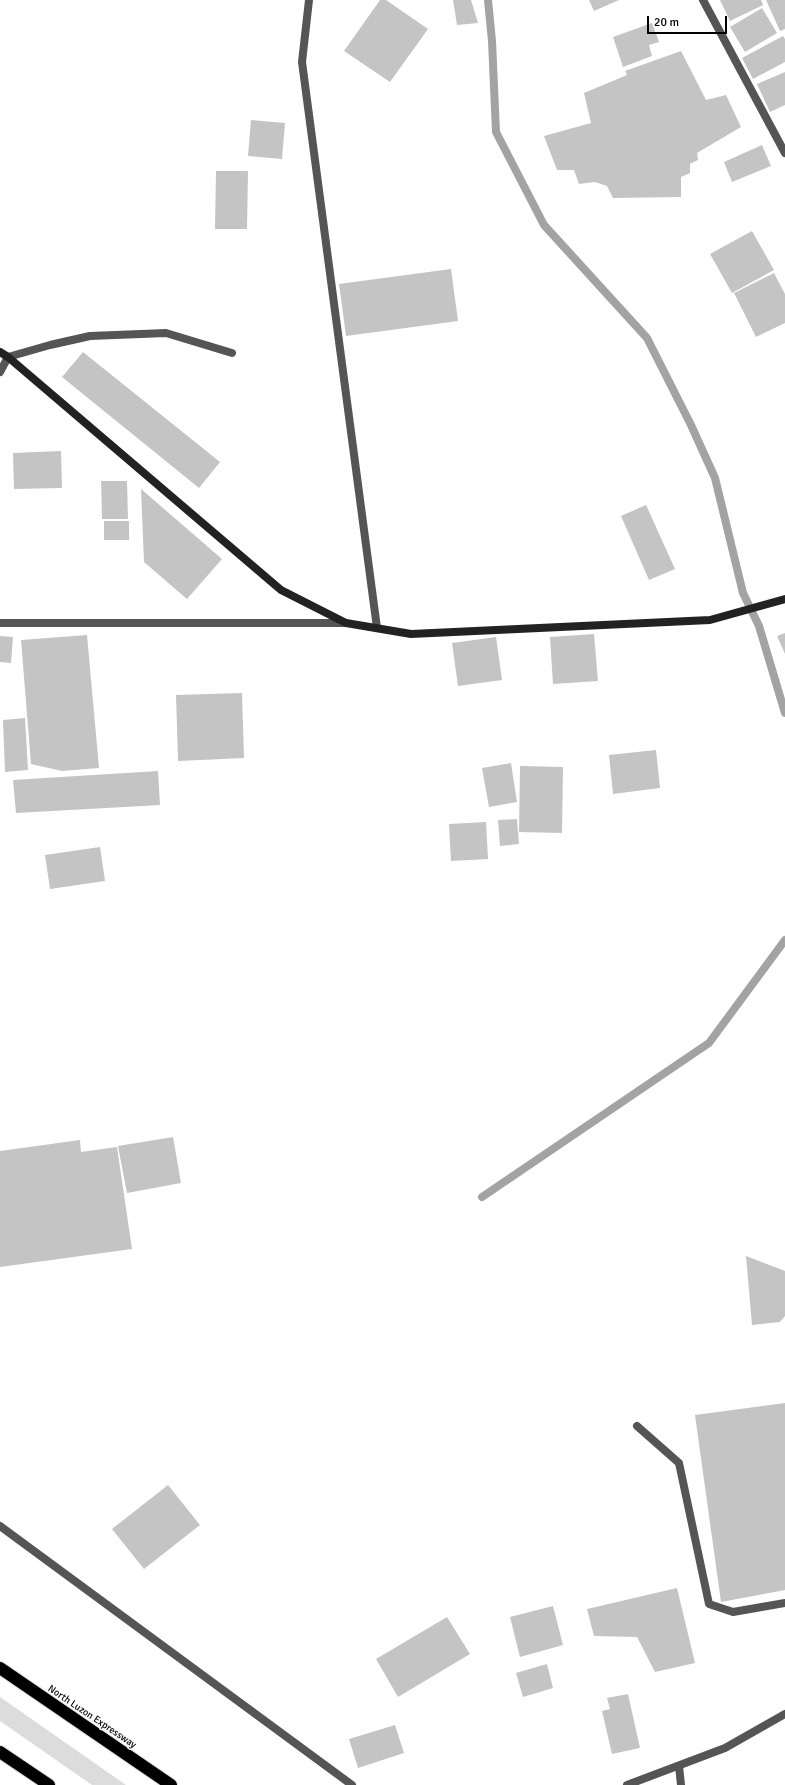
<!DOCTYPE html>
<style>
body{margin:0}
#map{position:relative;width:785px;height:1785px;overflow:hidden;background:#fff;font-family:Signika,sans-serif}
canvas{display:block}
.scale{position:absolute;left:647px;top:16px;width:80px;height:18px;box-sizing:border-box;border:2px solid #000;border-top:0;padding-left:5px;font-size:12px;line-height:14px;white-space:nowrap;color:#000;-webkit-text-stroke:3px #fff;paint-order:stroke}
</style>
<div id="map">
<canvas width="785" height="1785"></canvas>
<div class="scale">20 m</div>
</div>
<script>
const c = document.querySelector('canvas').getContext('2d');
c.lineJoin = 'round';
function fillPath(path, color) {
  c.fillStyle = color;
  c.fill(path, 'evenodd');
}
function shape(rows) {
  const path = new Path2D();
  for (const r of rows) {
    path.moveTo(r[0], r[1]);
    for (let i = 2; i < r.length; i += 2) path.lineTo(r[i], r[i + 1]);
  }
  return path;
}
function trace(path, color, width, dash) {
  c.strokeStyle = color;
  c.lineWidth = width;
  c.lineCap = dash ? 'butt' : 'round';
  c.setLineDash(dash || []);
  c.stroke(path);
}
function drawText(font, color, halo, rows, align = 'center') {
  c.font = font + ' Signika,sans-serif';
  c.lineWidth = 3;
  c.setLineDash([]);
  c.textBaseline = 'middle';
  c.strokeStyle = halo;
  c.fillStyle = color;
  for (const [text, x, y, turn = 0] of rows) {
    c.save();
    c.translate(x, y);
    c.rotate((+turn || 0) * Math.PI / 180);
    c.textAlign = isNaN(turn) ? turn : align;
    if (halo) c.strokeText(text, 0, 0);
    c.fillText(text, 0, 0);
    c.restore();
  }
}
fillPath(shape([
 [0,1697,126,1785,92,1785,0,1721]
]), '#dcdcdc');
trace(shape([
 [488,0,492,41,496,132,544,225,647,338,691,425,715,478,743,593,759,626,785,713],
 [482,1197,709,1043,785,940]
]), '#a3a3a3', 8);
fillPath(shape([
 [380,0,386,0,428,29,390,82,344,51],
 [453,0,471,0,478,23,457,25],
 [589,0,619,0,594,11],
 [720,0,761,0,763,5,730,21],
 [766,0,785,0,785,29,780,31],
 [762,8,777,33,745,52,730,27],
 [652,23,659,42,649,45,652,56,623,67,613,37],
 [783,36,785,39,785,62,753,79,742,58],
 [681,51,706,100,726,95,741,127,697,153,698,160,690,164,690,173,681,177,681,197,613,198,607,186,595,182,579,184,574,170,557,170,544,136,591,123,584,93,627,75,625,71],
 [785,72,785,105,770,112,757,84],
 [251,120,285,123,282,159,248,156],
 [762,145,771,166,732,182,724,162],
 [216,171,248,171,247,229,215,229],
 [752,231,774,270,732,293,710,254],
 [451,269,458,321,346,336,339,284],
 [774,273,785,294,785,323,756,337,734,293],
 [83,352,220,462,199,488,62,377],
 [61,451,62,488,14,489,13,453],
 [101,481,127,481,128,519,102,519],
 [141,489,222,559,187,599,144,562],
 [646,505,675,569,649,580,621,516],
 [104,521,129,521,129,540,104,540],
 [785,633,785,654,777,636],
 [594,634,598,681,553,684,550,637],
 [87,635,99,768,62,771,31,764,21,640],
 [0,636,13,637,11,663,0,662],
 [496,637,502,680,458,686,452,643],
 [242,693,244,758,178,761,176,695],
 [25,718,28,770,5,772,3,720],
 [656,750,660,788,613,794,609,755],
 [511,763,517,802,489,807,482,768],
 [520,766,563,767,562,833,519,832],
 [158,771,160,805,16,813,13,780],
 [517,819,519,844,500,846,498,820],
 [486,822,488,859,451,861,449,824],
 [100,847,105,881,50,889,45,855],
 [173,1137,181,1183,127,1193,118,1146],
 [80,1140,81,1152,117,1147,132,1249,0,1267,0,1151],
 [746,1256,785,1271,785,1316,780,1322,752,1325],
 [785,1403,785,1590,721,1602,695,1415],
 [168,1485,200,1525,144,1569,112,1529],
 [677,1588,695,1663,655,1672,637,1637,594,1636,587,1609],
 [553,1606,563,1645,520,1657,510,1617],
 [447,1617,470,1654,398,1697,376,1659],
 [547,1664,553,1688,523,1697,516,1673],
 [628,1694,640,1748,612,1754,602,1711,610,1709,607,1698],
 [395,1725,404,1753,358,1768,349,1739]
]), '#c4c4c4');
const highway = shape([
 [0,1668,171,1785],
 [0,1752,49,1785]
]);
trace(highway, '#dbdbdb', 14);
trace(shape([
 [0,372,8,357,50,345,90,336,166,333,232,353],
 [637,1426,679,1463,709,1604,733,1612,785,1603]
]), '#555', 8);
trace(shape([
 [309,0,302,62,377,628],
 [703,0,785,153],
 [0,623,346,623],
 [0,1526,352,1785],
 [679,1766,681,1785],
 [627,1785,725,1748,785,1714]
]), '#555', 8);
trace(shape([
 [0,352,8,357,281,590,346,623,411,634,710,620,785,599]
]), '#222', 8);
trace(highway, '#000', 12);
drawText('10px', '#000', '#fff', [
 ["North Luzon Expressway",92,1717,34]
]);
</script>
